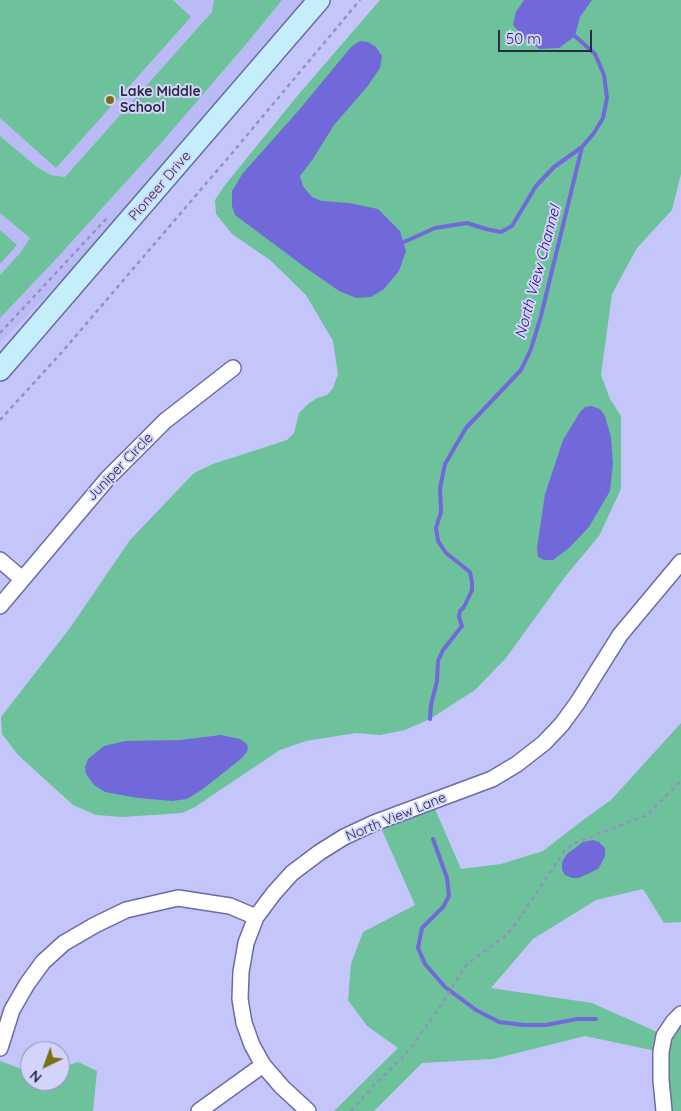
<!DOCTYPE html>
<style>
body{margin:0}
#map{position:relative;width:681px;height:1111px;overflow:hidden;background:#c4c6fa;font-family:Quicksand,sans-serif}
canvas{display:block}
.north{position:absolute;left:20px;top:1041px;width:50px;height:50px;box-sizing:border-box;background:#d3d4fc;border:1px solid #9090b3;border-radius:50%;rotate:222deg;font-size:14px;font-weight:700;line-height:20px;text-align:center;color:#2b2b45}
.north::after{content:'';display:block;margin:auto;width:18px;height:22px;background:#7a7010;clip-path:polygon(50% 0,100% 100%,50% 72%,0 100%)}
.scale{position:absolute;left:498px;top:30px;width:94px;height:22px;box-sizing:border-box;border:2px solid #2b2b45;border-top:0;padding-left:6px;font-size:15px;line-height:18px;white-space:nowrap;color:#2b2b45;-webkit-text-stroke:4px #d3d4fc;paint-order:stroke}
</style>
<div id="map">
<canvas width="681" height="1111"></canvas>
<div class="north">N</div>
<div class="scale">50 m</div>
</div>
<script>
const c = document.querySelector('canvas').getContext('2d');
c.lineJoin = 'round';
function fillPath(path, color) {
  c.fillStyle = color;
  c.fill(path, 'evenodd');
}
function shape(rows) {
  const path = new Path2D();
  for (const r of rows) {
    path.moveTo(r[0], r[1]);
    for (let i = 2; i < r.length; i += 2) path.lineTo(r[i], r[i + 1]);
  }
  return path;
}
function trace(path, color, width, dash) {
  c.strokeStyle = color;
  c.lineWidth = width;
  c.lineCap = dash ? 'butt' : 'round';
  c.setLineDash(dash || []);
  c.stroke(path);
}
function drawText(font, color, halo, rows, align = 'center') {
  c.font = font + ' Quicksand,sans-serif';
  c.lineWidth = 4;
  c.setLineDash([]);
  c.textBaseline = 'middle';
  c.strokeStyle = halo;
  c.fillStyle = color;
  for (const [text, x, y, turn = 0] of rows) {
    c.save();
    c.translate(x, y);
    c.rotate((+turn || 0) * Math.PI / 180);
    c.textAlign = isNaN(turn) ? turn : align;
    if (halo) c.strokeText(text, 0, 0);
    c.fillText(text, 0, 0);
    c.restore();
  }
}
fillPath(shape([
 [0,0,306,0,90,251,0,343]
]), '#babbf5');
fillPath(shape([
 [0,0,173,0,191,17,56,168,0,118],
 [214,0,282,0,247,43,162,142,56,259,0,318,0,275,21,252,30,238,0,213,0,136,38,168,51,175,65,177,212,12],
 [380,0,681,0,681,174,672,210,637,248,612,294,601,375,610,399,621,416,621,489,599,536,564,578,506,658,475,690,430,719,405,730,380,735,356,733,306,741,280,750,195,807,182,813,123,817,96,815,73,805,18,755,2,734,1,717,70,628,130,540,194,473,213,464,287,440,294,433,299,413,308,404,317,398,327,395,333,388,338,374,333,341,306,295,270,260,232,234,216,214,215,200,225,185,298,95],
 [0,230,17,245,0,264],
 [681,723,681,922,664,923,643,889,596,900,533,939,491,988,592,1003,664,1035,681,1014,681,1111,664,1111,661,1052,585,1036,493,1059,422,1063,374,1111,334,1111,398,1048,367,1026,348,1000,351,964,363,932,415,905,378,821,432,802,461,869,501,864,543,851,583,820,611,800],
 [0,1061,30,1072,30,1081,60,1081,60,1068,78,1062,97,1071,93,1111,0,1111]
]), '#6dc29c');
fillPath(shape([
 [524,0,592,0,580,17,575,36,559,48,540,49,525,39,513,25,516,12],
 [360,41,368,42,376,47,382,56,380,68,367,87,334,125,313,159,300,176,303,186,312,197,322,201,349,203,378,209,400,231,406,251,399,271,384,289,371,297,356,298,339,291,306,268,235,215,232,206,232,191,243,173,299,110,351,47],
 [591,406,600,409,605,416,611,437,613,463,610,491,589,527,569,548,553,560,544,560,538,557,537,548,545,494,563,440,580,412,585,407],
 [221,735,240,739,247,744,248,750,242,758,203,789,187,799,172,801,138,798,105,792,94,785,86,774,85,767,88,759,104,746,125,741,180,740],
 [593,840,599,842,605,848,605,856,600,866,598,869,579,878,572,878,565,875,562,870,562,862,567,854,583,842]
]), '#7169da');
trace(shape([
 [404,242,435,228,467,223,486,229,501,232,512,226,536,186,554,167,582,147],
 [430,719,431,705,437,681,438,661,443,650,462,626,459,617,460,611,464,607,472,590,472,582,470,572,446,553,438,541,436,528,441,512,440,488,445,464,466,428,521,370,531,349,541,316,582,147,594,133,603,118,607,98,604,75,595,54,575,36],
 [433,839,447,878,449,896,443,907,422,928,418,948,425,964,445,987,476,1010,499,1022,524,1025,546,1025,577,1019,596,1019]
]), '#7169da', 4);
const street = shape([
 [0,560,22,579],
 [0,606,108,478,165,421,233,368],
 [0,1048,12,1010,27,984,43,962,64,943,95,925,126,910,178,898,230,906,256,917],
 [199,1111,263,1065],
 [308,1111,282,1087,263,1065,252,1045,244,1023,240,999,241,972,246,943,256,917,274,893,292,873,320,852,344,837,374,823,492,779,517,764,544,743,562,724,578,702,620,635,681,562],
 [664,1111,661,1080,661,1052,664,1036,674,1021,681,1014]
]);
const secondary = shape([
 [0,370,319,0]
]);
trace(street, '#6b6ba6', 18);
trace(secondary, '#6b6ba6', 24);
trace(shape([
 [0,333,108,217],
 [0,420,62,352,233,152,360,0],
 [351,1111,374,1085,400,1060,413,1045,441,1005,464,968,471,961,504,937,512,929,566,849,575,843,647,815,681,781]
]), '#9193be', 2.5, [4, 4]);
trace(street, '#fff', 15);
trace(secondary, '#c5eefb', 21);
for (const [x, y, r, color] of [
 [110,100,5,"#7a7010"]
]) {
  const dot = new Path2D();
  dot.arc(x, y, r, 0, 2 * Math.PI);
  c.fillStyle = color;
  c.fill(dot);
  trace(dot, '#d3d4fc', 2);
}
drawText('bold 14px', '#2b2b45', '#d3d4fc', [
 ["Lake Middle",120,92],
 ["School",120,108]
], 'left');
drawText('14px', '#2b2b45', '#d3d4fc', [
 ["Pioneer Drive",160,186,-49],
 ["Juniper Circle",120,467,-46],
 ["North View Lane",396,817,-22]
]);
drawText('italic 15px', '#290c75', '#d3d4fc', [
 ["North View Channel",538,272,-75]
]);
</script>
